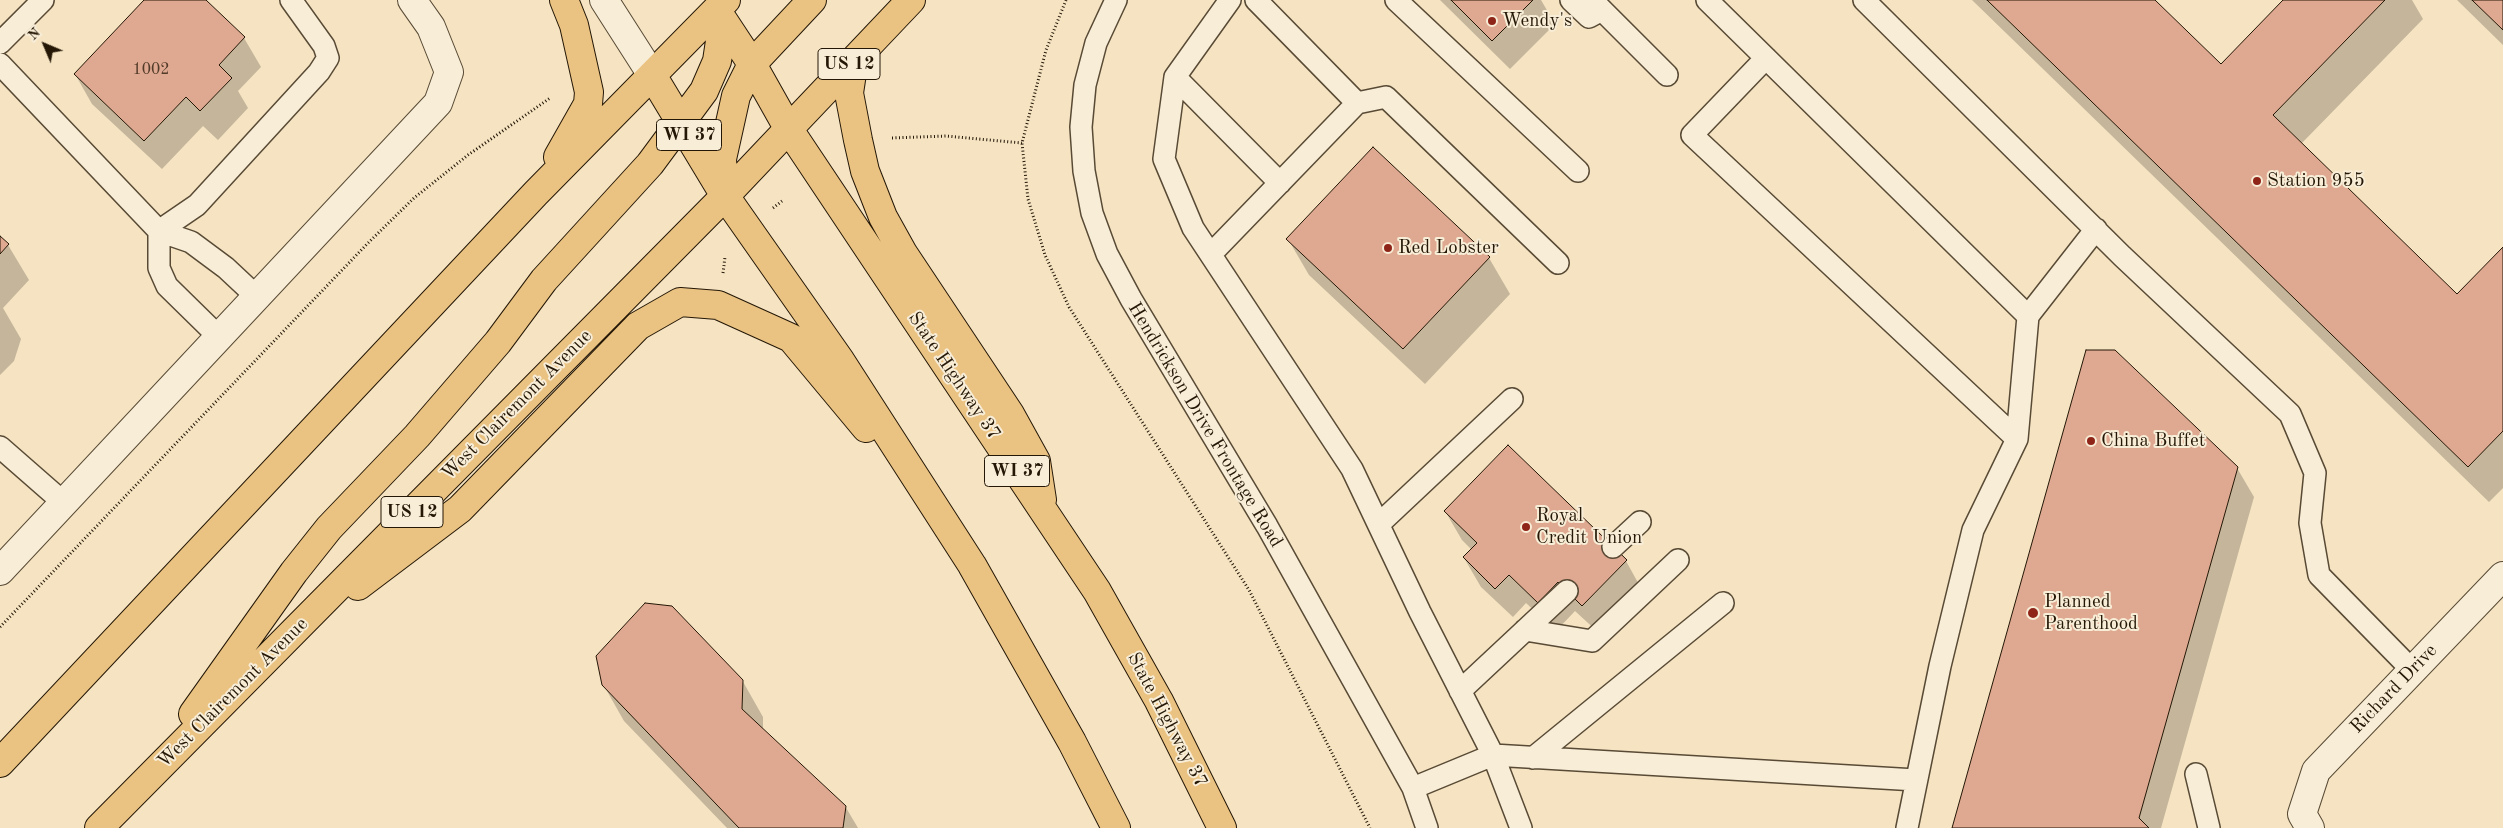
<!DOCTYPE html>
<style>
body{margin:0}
#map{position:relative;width:2503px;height:828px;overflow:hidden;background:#f5e3c2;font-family:"Old Standard TT",serif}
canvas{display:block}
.north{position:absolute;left:20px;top:20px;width:50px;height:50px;-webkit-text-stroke:4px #f8edd7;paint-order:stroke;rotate:315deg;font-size:14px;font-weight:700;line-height:20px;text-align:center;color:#241706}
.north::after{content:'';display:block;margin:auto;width:18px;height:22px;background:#241706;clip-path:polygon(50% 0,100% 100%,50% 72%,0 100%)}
</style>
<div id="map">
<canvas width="2503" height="828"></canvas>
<div class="north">N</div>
</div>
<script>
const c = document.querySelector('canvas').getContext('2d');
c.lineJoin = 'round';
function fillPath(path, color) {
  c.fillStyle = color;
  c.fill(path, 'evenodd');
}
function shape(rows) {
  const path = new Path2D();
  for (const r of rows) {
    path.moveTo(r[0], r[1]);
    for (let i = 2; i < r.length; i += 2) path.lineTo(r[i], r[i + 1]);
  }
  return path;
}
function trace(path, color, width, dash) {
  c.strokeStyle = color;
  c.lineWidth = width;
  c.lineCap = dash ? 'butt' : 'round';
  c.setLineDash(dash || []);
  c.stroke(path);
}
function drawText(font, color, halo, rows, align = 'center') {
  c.font = font + ' "Old Standard TT",serif';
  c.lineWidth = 4;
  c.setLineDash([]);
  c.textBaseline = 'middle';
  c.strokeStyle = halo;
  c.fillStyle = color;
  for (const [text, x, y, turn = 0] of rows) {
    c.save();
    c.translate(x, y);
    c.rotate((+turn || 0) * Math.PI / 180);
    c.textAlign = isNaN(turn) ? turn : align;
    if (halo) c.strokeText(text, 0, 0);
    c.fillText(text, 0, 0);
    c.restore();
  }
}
fillPath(shape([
 [146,0,204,0,244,38,261,67,238,91,248,108,218,140,203,126,162,169,92,104,75,74],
 [1440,0,1541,0,1555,24,1510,69],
 [1972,0,2153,0,2221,66,2284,0,2412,0,2423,19,2301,144,2457,296,2503,248,2503,488,2489,502],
 [2457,0,2503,0,2503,45],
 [0,237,8,245,29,280,3,308,21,339,14,361,0,375],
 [1288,239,1489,258,1510,294,1425,384,1309,275],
 [2237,468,2254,497,2161,828,1953,828],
 [1445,511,1626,561,1642,590,1600,634,1575,611,1556,631,1526,603,1513,617,1481,587,1464,558,1472,550,1462,540],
 [742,680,763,717,763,729,845,806,858,828,727,828,624,721,603,684]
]), '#0003');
const building = shape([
 [144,0,206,0,245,37,219,65,232,78,200,111,186,97,144,141,74,74,144,0],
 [1451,0,1533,0,1492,41,1451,0],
 [1987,0,2155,0,2221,64,2283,0,2385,0,2273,115,2457,294,2503,247,2503,431,2468,467,1987,0],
 [2472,0,2503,0,2503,30,2472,0],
 [1373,147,1490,257,1403,349,1286,239,1373,147],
 [0,236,9,244,0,254,0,236],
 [2086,350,2115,350,2238,467,2139,818,2149,828,1952,828,2086,350],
 [1508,445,1627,560,1582,606,1558,582,1538,603,1509,575,1495,589,1463,557,1477,543,1444,511,1508,445],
 [645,603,672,606,743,680,742,709,846,806,843,828,739,828,602,685,596,656,645,603]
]);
fillPath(building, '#dea891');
trace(building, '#241706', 1);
const lane = shape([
 [1116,0,1096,43,1085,85,1081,127,1084,171,1092,213,1107,254,1131,299,1267,526,1413,788,1427,828],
 [1230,0,1175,77,1164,159,1193,228,1352,469,1420,612,1493,755,1521,828],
 [1256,0,1357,103,1386,97,1558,263],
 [1396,0,1578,171],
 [1571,0,1589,17,1602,10],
 [1592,0,1667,75],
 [1707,0,2028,316],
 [1864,0,2122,256,2290,414,2315,473,2310,523,2319,575,2412,670],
 [0,43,43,0],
 [1766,58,1692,135,2017,439],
 [0,64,159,231,191,242,226,268,257,297],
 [1175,77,1280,183],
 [159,231,197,205,319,72,328,58,324,46,291,0],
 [159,231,159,268,167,286,219,337],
 [1211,254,1357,103],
 [0,447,64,503],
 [1379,524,1512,399],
 [1613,547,1640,522],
 [1525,630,1592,641,1678,560],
 [1460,691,1567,591],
 [1533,758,1723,603],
 [2196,774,2209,828],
 [1413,788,1493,755,1916,780],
 [1907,828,1940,666,1973,530,2017,439,2028,316,2096,229]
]);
const street = shape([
 [604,0,652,75],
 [0,571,438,103,449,72,431,27,412,0],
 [2310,828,2302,814,2316,771,2503,576]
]);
const primary = shape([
 [719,14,752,64,788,128,1097,591,1159,701,1222,828],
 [854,60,849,93,858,140,865,171,883,217,903,253,1010,414,1036,461,1042,500],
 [652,75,725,196,840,360,972,565,1072,742,1116,828],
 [558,157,588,104,589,92,574,25,564,0],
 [724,192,722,159,736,96,752,64,812,0],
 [358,586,460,509,638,326,680,302,718,305,791,338,866,428],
 [193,714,294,572,329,528,417,436,498,342,544,280,650,164,704,91,717,61,720,41,717,10],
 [0,763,536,193,726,0],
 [99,828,725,196,911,0]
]);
trace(lane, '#584a35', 24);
trace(street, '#584a35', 30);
trace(primary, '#241706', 30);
trace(shape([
 [1066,0,1046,50,1022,143,1028,199,1045,255,1069,307,1249,590,1370,828],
 [892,138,946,136,1022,143],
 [773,208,782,201],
 [723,273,725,257],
 [0,627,368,243,414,198,468,155,550,98]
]), '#241706', 3, [1, 2.5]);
trace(lane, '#f8edd7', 21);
trace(street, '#f8edd7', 28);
trace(primary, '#eac281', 28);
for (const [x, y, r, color] of [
 [1492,21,5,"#8f2418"],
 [2257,181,5,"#8f2418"],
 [1388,248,5,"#8f2418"],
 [2091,441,5,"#8f2418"],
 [1526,527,5,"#8f2418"],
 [2033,613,6,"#8f2418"]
]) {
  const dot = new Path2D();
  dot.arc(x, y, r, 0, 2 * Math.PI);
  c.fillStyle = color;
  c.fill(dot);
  trace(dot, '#f8edd7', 2);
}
drawText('16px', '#523b29', null, [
 ["1002",151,70]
]);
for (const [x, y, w] of [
 [849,64,62],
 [689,135,65],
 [1017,471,65],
 [412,512,62]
]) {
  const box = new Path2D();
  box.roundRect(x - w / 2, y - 15.5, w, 31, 4);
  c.fillStyle = '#f8edd7';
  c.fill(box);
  trace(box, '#241706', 1);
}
drawText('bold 18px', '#241706', null, [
 ["US 12",849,64],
 ["WI 37",689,135],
 ["WI 37",1017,471],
 ["US 12",412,512]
]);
drawText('19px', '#241706', '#f8edd7', [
 ["Wendy's",1502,21],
 ["Station 955",2267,181],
 ["Red Lobster",1398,248],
 ["China Buffet",2101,441],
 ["Royal",1536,516],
 ["Credit Union",1536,538],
 ["Planned",2044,602],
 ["Parenthood",2044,624]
], 'left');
drawText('19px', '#241706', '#f8edd7', [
 ["State Highway 37",954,376,56],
 ["West Clairemont Avenue",517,405,-45],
 ["Hendrickson Drive Frontage Road",1205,425,59],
 ["Richard Drive",2394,689,-46],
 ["West Clairemont Avenue",233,693,-45],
 ["State Highway 37",1167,720,62]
]);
</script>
